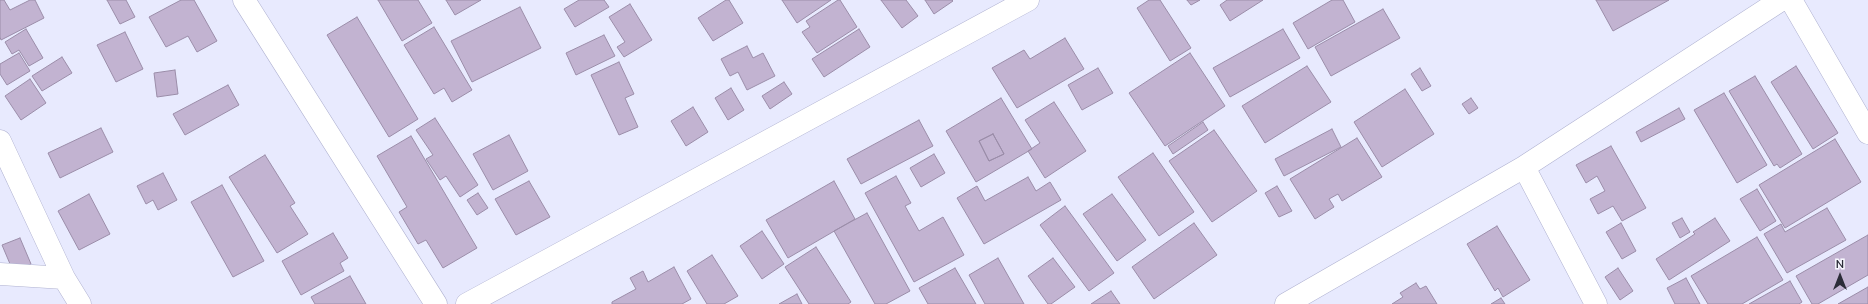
<!DOCTYPE html>
<style>
body{margin:0}
#map{position:relative;width:1868px;height:304px;overflow:hidden;background:#e8eafe;font-family:Mulish,sans-serif}
canvas{display:block}
.north{position:absolute;left:1820px;top:256px;width:40px;height:40px;-webkit-text-stroke:3px #f8f8ff;paint-order:stroke;rotate:0deg;font-size:11px;font-weight:700;line-height:16px;text-align:center;color:#2b2c38}
.north::after{content:'';display:block;margin:auto;width:14px;height:18px;background:#2b2c38;clip-path:polygon(50% 0,100% 100%,50% 72%,0 100%)}
</style>
<div id="map">
<canvas width="1868" height="304"></canvas>
<div class="north">N</div>
</div>
<script>
const c = document.querySelector('canvas').getContext('2d');
c.lineJoin = 'round';
function fillPath(path, color) {
  c.fillStyle = color;
  c.fill(path, 'evenodd');
}
function shape(rows) {
  const path = new Path2D();
  for (const r of rows) {
    path.moveTo(r[0], r[1]);
    for (let i = 2; i < r.length; i += 2) path.lineTo(r[i], r[i + 1]);
  }
  return path;
}
function trace(path, color, width, dash) {
  c.strokeStyle = color;
  c.lineWidth = width;
  c.lineCap = dash ? 'butt' : 'round';
  c.setLineDash(dash || []);
  c.stroke(path);
}
const building = shape([
 [0,0,4,0,10,10,30,0,35,0,44,18,1,40,0,37,0,0],
 [107,0,126,0,135,17,120,24,107,0],
 [181,0,194,0,217,41,197,52,188,36,166,47,149,17,181,0],
 [378,0,418,0,432,23,402,41,378,0],
 [446,0,481,0,455,15,446,0],
 [579,0,604,0,609,7,575,27,564,9,579,0],
 [726,0,729,0,743,23,713,41,698,18,726,0],
 [782,0,831,0,797,23,782,0],
 [838,0,840,0,857,27,817,53,802,32,810,27,806,21,838,0],
 [881,0,906,0,918,16,902,28,881,0],
 [925,0,952,0,953,1,934,14,925,0],
 [1149,0,1160,0,1191,48,1170,61,1137,8,1149,0],
 [1187,0,1200,0,1191,5,1187,0],
 [1227,0,1263,0,1230,21,1220,5,1227,0],
 [1332,0,1343,0,1355,22,1308,49,1293,23,1332,0],
 [1596,0,1669,0,1613,31,1596,0],
 [630,4,652,40,624,57,617,47,625,42,609,17,630,4],
 [520,7,541,48,472,82,451,41,520,7],
 [1383,9,1400,38,1331,76,1315,47,1383,9],
 [357,17,418,119,389,137,327,35,357,17],
 [434,27,472,90,452,102,444,88,434,94,404,45,434,27],
 [26,29,43,58,29,66,19,50,12,54,5,42,26,29],
 [859,29,870,47,824,77,812,59,859,29],
 [1283,29,1300,58,1230,97,1213,68,1283,29],
 [125,32,143,69,116,82,97,45,125,32],
 [604,35,615,56,576,75,566,53,604,35],
 [1065,38,1084,69,1017,108,992,68,1024,50,1030,59,1065,38],
 [747,46,753,58,763,53,775,76,747,90,738,72,730,76,721,59,747,46],
 [19,53,30,71,7,85,0,74,0,64,19,53],
 [1190,53,1225,106,1165,146,1129,93,1190,53],
 [62,57,72,73,42,91,32,76,62,57],
 [619,62,634,94,625,98,638,127,619,135,591,75,619,62],
 [1307,66,1331,102,1265,143,1242,106,1307,66],
 [1796,66,1838,133,1813,149,1771,82,1796,66],
 [1098,68,1113,93,1082,110,1068,85,1098,68],
 [1420,68,1431,86,1422,91,1411,74,1420,68],
 [175,70,178,94,157,97,154,73,175,70],
 [1755,76,1802,154,1780,168,1777,164,1774,166,1729,91,1755,76],
 [30,79,46,103,21,120,5,96,30,79],
 [784,82,792,94,770,109,762,96,784,82],
 [228,85,239,105,185,135,173,114,228,85],
 [731,88,744,110,728,120,715,98,731,88],
 [1405,89,1434,134,1382,167,1354,122,1405,89],
 [1724,93,1767,165,1737,183,1694,110,1724,93],
 [1001,98,1032,149,976,182,946,131,1001,98],
 [993,134,1004,154,989,161,979,141,993,134],
 [1471,98,1478,108,1469,114,1462,104,1471,98],
 [1054,102,1086,151,1045,178,1028,151,1040,143,1025,120,1054,102],
 [693,107,708,132,686,146,671,121,693,107],
 [1679,108,1685,119,1641,142,1636,132,1679,108],
 [435,118,478,185,460,197,446,176,440,180,426,159,433,155,416,130,435,118],
 [919,120,933,146,861,184,847,159,919,120],
 [1203,122,1208,130,1173,154,1168,146,1203,122],
 [101,128,113,152,60,178,48,153,101,128],
 [1332,129,1341,147,1284,176,1275,159,1332,129],
 [1214,130,1257,191,1212,222,1169,161,1214,130],
 [993,134,1004,154,989,161,979,141,993,134],
 [509,135,528,171,493,190,473,154,509,135],
 [411,136,477,248,443,268,426,240,418,244,399,212,407,207,377,156,411,136],
 [1357,138,1382,177,1342,201,1338,194,1329,199,1334,207,1315,219,1290,179,1357,138],
 [1835,139,1861,182,1785,228,1759,185,1835,139],
 [1611,146,1646,208,1622,221,1613,206,1598,214,1590,199,1605,191,1597,176,1586,183,1576,165,1611,146],
 [1153,153,1194,212,1159,236,1118,177,1153,153],
 [934,154,945,173,921,187,910,168,934,154],
 [265,155,295,203,290,206,308,234,277,253,229,177,265,155],
 [163,173,177,200,158,210,153,200,146,204,137,186,163,173],
 [896,176,911,203,905,206,919,231,943,217,964,255,914,282,865,193,896,176],
 [1028,177,1036,191,1050,182,1061,200,984,244,957,198,977,186,985,201,1028,177],
 [529,181,550,217,516,235,495,199,529,181],
 [834,181,855,219,788,258,766,220,834,181],
 [222,185,264,261,233,277,191,202,222,185],
 [1277,186,1292,211,1279,217,1265,193,1277,186],
 [1757,189,1776,221,1760,231,1740,199,1757,189],
 [478,193,488,208,477,215,467,200,478,193],
 [89,194,110,234,79,250,58,211,89,194],
 [1112,194,1146,240,1117,261,1083,214,1112,194],
 [1065,206,1114,273,1089,291,1040,225,1065,206],
 [1827,208,1846,240,1787,273,1764,234,1781,224,1785,232,1827,208],
 [867,213,910,291,886,304,875,304,834,231,867,213],
 [1682,218,1690,232,1680,238,1672,223,1682,218],
 [1715,218,1730,241,1669,280,1656,259,1695,234,1693,232,1715,218],
 [1194,223,1217,255,1154,299,1132,267,1194,223],
 [1621,223,1636,251,1622,259,1606,232,1621,223],
 [1497,226,1530,280,1503,297,1498,288,1495,291,1467,244,1497,226],
 [762,231,784,264,762,279,740,246,762,231],
 [333,233,348,258,340,263,344,271,301,295,282,261,333,233],
 [1868,235,1868,275,1818,304,1812,304,1796,276,1868,235],
 [1757,237,1783,280,1742,304,1708,304,1691,276,1757,237],
 [20,238,31,264,13,271,2,245,20,238],
 [816,247,851,302,848,304,809,304,785,267,816,247],
 [712,255,738,296,724,304,707,304,687,271,712,255],
 [998,258,1024,304,985,304,969,275,998,258],
 [1053,258,1075,287,1051,304,1048,304,1028,276,1053,258],
 [674,267,691,299,682,304,612,304,612,302,636,289,630,278,643,271,648,282,674,267],
 [955,268,976,304,928,304,919,288,955,268],
 [1618,268,1633,291,1620,300,1605,277,1618,268],
 [350,276,366,304,315,304,311,297,350,276],
 [1686,278,1700,304,1675,304,1667,288,1686,278],
 [1790,281,1802,302,1799,304,1749,304,1790,281],
 [1416,283,1420,289,1426,286,1437,304,1392,304,1403,297,1400,293,1416,283],
 [1868,287,1868,304,1838,304,1868,287],
 [1111,291,1120,304,1091,304,1111,291],
 [797,294,802,304,779,304,797,294],
 [1501,298,1505,304,1491,304,1501,298]
]);
fillPath(building, '#c2b3d1');
trace(building, '#9b8da9', 1);
const street = shape([
 [244,0,436,304],
 [1791,0,1868,133],
 [0,141,64,278,80,304],
 [1524,167,1596,304],
 [0,274,64,278],
 [467,304,1028,0],
 [1286,304,1524,167,1781,0]
]);
trace(street, '#afb1d0', 23);
trace(street, '#fff', 22);
</script>
